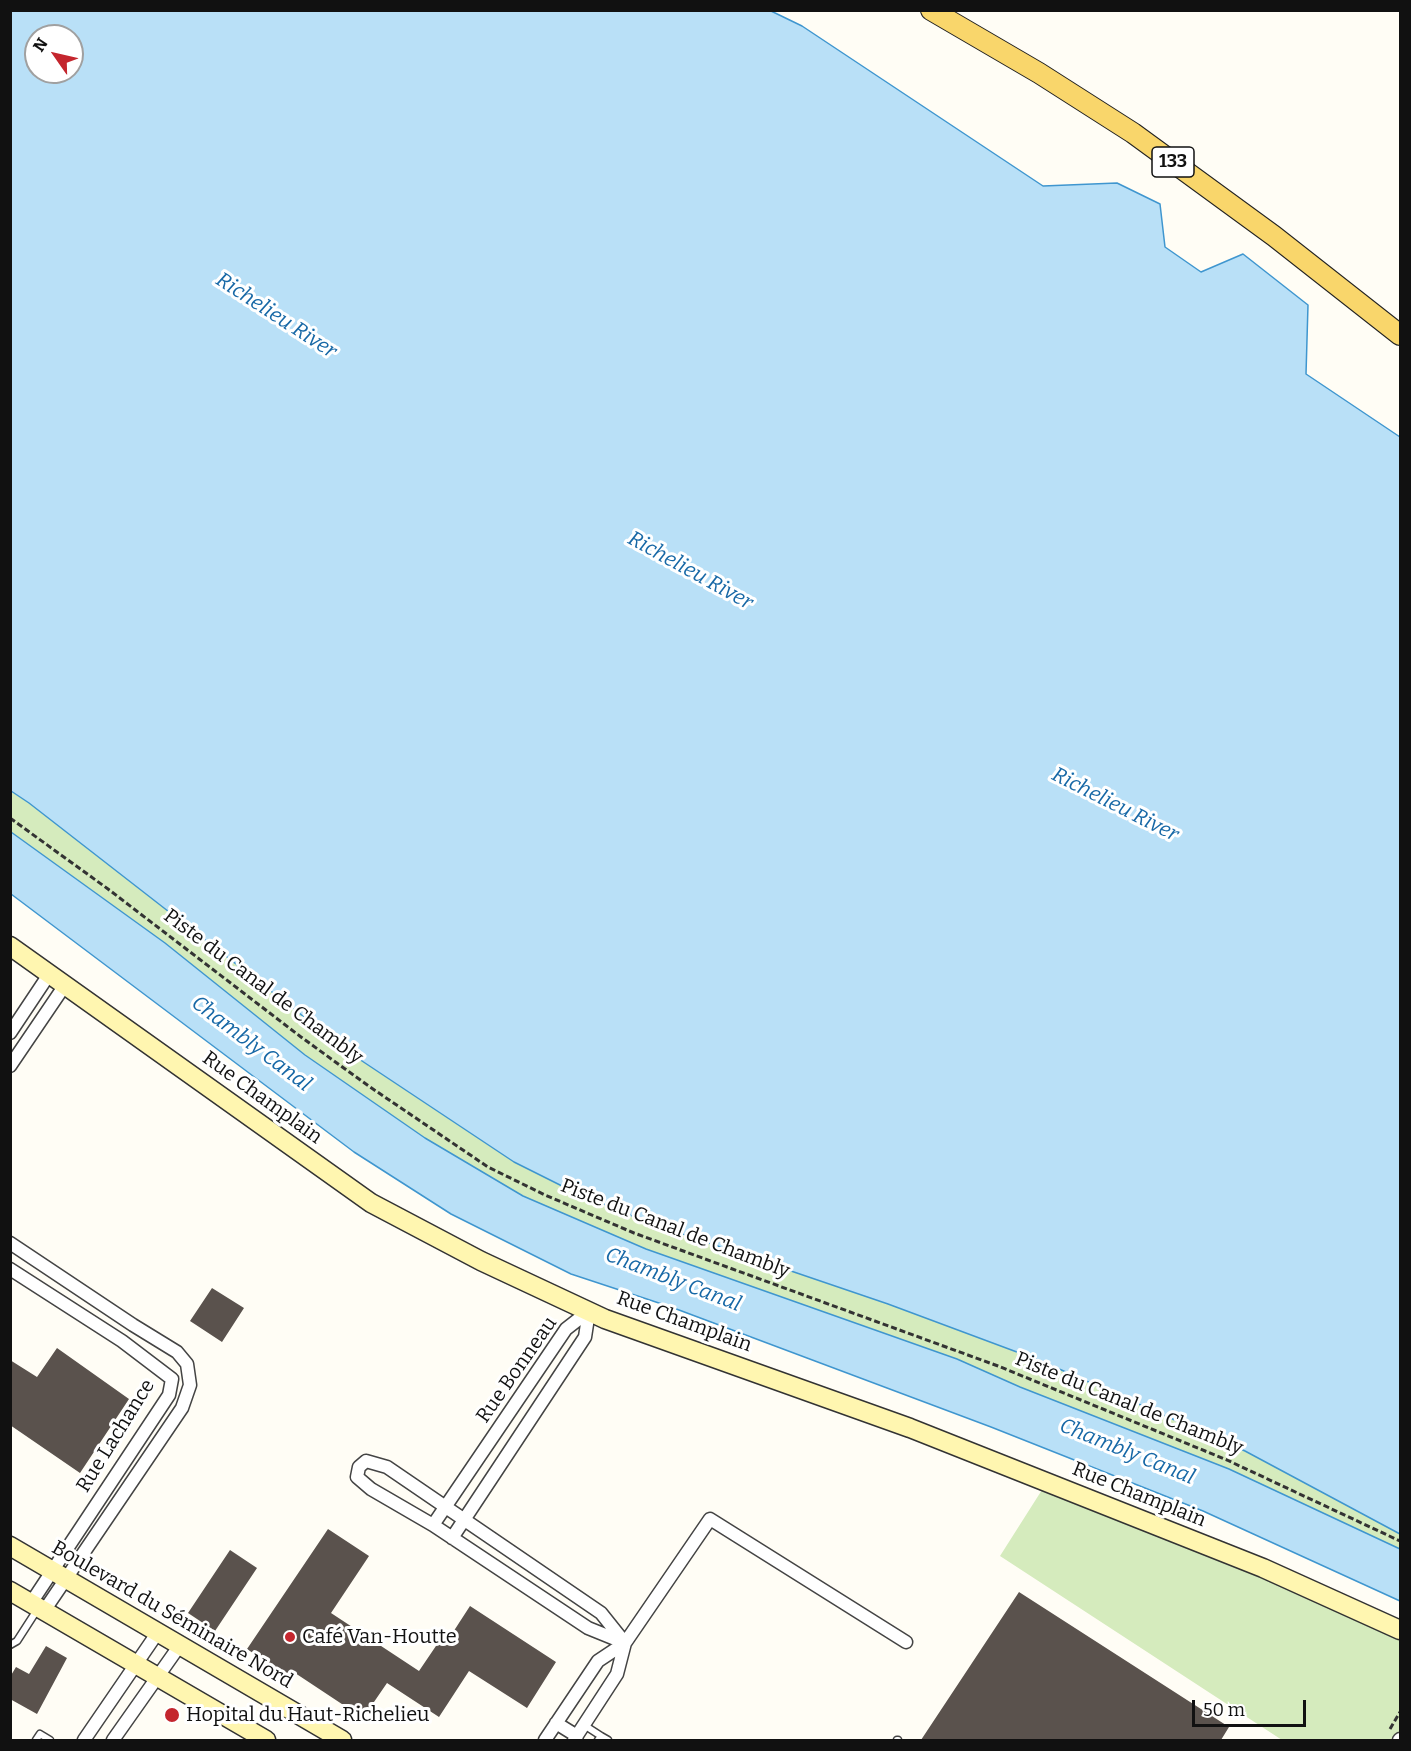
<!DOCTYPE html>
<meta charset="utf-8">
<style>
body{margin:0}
#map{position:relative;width:1411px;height:1751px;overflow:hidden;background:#fffdf5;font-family:Bitter,serif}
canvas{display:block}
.frame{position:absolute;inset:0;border:12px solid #111;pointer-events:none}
.north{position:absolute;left:24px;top:24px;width:60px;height:60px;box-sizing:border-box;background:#fff;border:2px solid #a0a0a0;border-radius:50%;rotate:304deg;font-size:16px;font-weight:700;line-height:24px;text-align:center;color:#111}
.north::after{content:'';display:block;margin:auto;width:21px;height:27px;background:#c4262e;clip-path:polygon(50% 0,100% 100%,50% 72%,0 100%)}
.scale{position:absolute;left:1192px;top:1700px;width:114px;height:27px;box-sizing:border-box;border:3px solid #111;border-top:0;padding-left:8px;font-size:18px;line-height:21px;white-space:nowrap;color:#111;-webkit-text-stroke:4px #fff;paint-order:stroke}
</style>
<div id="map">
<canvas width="1411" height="1751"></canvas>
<div class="frame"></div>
<div class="north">N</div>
<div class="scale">50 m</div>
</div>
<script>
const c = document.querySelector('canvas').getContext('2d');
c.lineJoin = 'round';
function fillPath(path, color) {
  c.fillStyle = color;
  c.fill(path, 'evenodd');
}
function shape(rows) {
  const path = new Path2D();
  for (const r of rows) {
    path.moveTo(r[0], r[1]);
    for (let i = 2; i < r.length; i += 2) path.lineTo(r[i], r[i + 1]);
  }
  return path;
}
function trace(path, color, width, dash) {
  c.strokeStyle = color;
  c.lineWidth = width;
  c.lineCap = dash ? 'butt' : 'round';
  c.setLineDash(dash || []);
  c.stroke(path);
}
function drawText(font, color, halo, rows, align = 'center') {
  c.font = font + ' Bitter,serif';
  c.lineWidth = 6;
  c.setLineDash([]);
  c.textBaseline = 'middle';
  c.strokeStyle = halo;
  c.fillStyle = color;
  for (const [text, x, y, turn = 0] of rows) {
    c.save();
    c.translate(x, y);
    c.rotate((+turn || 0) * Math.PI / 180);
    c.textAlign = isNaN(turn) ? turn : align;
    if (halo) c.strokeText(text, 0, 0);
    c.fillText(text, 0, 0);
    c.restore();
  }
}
fillPath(shape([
 [10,791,29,803,353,1055,514,1162,568,1189,644,1221,888,1304,1041,1361,1245,1451,1400,1534,1400,1549,1229,1469,1020,1387,957,1359,646,1249,523,1196,425,1138,305,1055,165,943,11,832],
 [1047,1482,1400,1630,1399,1740,1282,1740,1000,1556]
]), '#d5ebbd');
const water = shape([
 [10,11,771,11,802,26,1043,186,1117,183,1160,204,1165,247,1201,272,1243,254,1308,305,1306,374,1400,437,1400,1534,1245,1451,1041,1361,888,1304,644,1221,568,1189,514,1162,353,1055,29,803,11,791,10,11],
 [36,36,72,36,72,72,36,72,36,36],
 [11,832,165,943,305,1055,425,1138,523,1196,646,1249,957,1359,1020,1387,1229,1469,1400,1549,1400,1601,1203,1511,991,1427,671,1307,571,1274,451,1214,354,1152,11,894,11,832]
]);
fillPath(water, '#b9e0f7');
trace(water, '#3f96cf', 1.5);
fillPath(shape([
 [212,1288,244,1308,222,1342,190,1321],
 [57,1348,129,1399,80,1473,10,1425,10,1360,37,1377],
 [328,1529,369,1556,331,1613,419,1671,440,1640,446,1643,470,1606,556,1662,527,1708,469,1671,439,1717,387,1683,363,1718,292,1671,288,1677,247,1649],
 [230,1550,257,1568,215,1631,188,1613],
 [1019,1592,1229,1727,1221,1740,921,1740],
 [46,1646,67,1658,37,1714,10,1699,10,1677,16,1667,29,1674]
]), '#5a524d');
const lane = shape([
 [10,1645,17,1641,37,1610],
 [584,1725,601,1736],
 [36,1740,40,1734,50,1740],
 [598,1740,601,1736,608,1740],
 [897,1740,898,1740]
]);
const street = shape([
 [10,1033,50,973],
 [10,1066,65,985],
 [10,1243,133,1325,177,1352,187,1364,190,1385,182,1408,44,1611],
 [10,1269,122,1341,172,1379,169,1395,31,1603],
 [366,1461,387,1467,601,1613,625,1643,588,1628,433,1525,371,1489,357,1477,359,1467,366,1461],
 [433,1525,566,1329,589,1311],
 [452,1538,585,1337,589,1311],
 [556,1723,577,1736],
 [84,1740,158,1632],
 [113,1740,180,1645],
 [545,1740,598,1661,625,1643],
 [574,1740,617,1674,625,1643,710,1519,906,1642],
 [1399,1740,1400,1739]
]);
const secondary = shape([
 [10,946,371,1203,481,1261,605,1319,910,1428,1263,1568,1400,1630],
 [10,1546,342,1740],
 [10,1591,266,1740]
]);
const primary = shape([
 [931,10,1039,73,1133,133,1274,236,1400,335]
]);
trace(lane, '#444', 9);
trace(street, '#444', 15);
trace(secondary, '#333', 21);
trace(primary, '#222', 22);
trace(shape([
 [10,818,108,889,301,1037,370,1087,488,1167,545,1195,634,1233,998,1366,1227,1460,1400,1541],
 [1390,1729,1400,1712]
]), '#333', 3, [6, 3]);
trace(lane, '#fff', 6);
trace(street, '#fff', 12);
trace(secondary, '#fff6b0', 18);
trace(primary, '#f9d66b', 20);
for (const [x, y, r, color] of [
 [290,1637,6,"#c4262e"],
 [172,1715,8,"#c4262e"]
]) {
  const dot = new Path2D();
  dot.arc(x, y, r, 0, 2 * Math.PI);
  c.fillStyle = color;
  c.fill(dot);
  trace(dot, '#fff', 2);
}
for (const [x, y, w] of [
 [1173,162,42]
]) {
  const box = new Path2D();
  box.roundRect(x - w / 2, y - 15, w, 30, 4.5);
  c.fillStyle = '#fff';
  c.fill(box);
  trace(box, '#111', 1.5);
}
drawText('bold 18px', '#111', null, [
 ["133",1173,162]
]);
drawText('20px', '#111', '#fff', [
 ["Piste du Canal de Chambly",263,987,37],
 ["Rue Champlain",262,1098,36],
 ["Piste du Canal de Chambly",675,1229,21],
 ["Rue Champlain",684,1322,20],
 ["Rue Bonneau",517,1370,-55],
 ["Piste du Canal de Chambly",1129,1404,22],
 ["Rue Lachance",116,1436,-58],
 ["Rue Champlain",1139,1495,22],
 ["Boulevard du Séminaire Nord",172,1615,30]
]);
drawText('20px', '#111', '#fff', [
 ["Café Van-Houtte",302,1637],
 ["Hopital du Haut-Richelieu",186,1715]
], 'left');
drawText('italic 21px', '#1768a6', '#fff', [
 ["Richelieu River",276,316,33],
 ["Richelieu River",690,571,29],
 ["Richelieu River",1115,805,27],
 ["Chambly Canal",251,1044,37],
 ["Chambly Canal",673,1280,21],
 ["Chambly Canal",1127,1452,22]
]);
</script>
